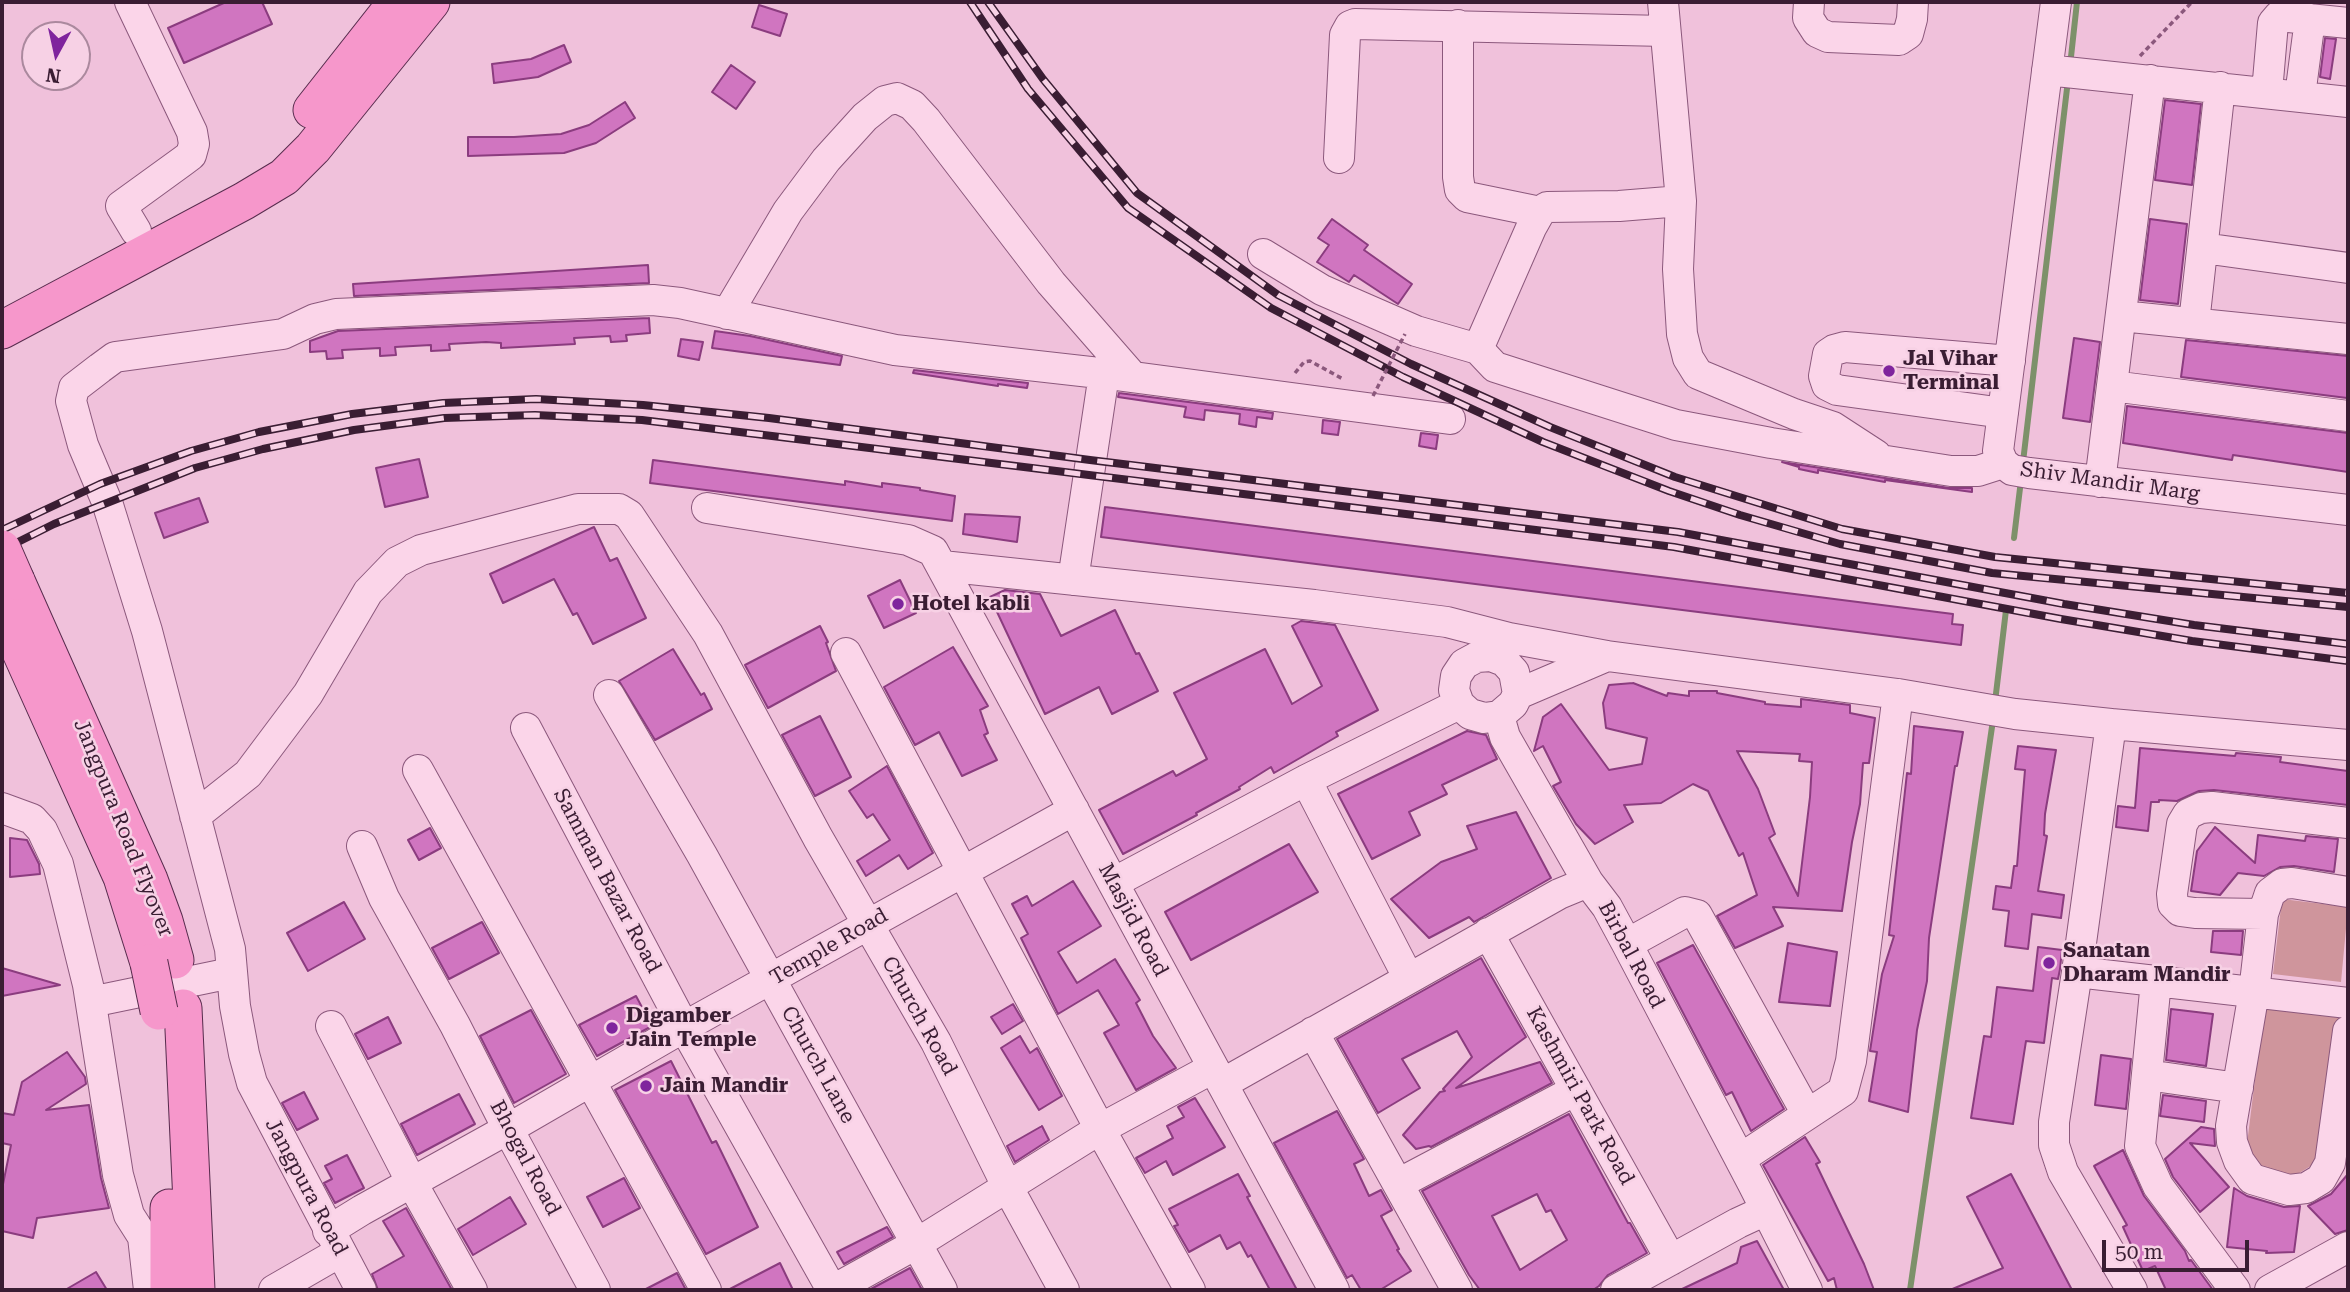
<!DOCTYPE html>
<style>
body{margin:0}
#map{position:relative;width:2350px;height:1292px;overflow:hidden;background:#f0c1db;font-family:"Roboto Serif",serif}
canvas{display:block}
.frame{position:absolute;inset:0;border:4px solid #3a1d33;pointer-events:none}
.north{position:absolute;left:21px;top:21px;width:70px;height:70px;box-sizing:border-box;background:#f7d1e5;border:2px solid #ab899e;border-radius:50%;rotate:188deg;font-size:19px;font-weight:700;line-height:28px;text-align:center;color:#3a1d33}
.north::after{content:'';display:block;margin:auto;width:24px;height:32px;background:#7f249d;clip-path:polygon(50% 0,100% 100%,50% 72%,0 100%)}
.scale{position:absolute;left:2102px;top:1240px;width:147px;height:32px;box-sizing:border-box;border:4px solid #3a1d33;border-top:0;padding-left:9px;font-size:21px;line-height:24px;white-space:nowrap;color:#3a1d33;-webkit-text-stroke:5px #f7d1e5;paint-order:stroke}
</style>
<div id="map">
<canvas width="2350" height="1292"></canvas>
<div class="frame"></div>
<div class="north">N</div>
<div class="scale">50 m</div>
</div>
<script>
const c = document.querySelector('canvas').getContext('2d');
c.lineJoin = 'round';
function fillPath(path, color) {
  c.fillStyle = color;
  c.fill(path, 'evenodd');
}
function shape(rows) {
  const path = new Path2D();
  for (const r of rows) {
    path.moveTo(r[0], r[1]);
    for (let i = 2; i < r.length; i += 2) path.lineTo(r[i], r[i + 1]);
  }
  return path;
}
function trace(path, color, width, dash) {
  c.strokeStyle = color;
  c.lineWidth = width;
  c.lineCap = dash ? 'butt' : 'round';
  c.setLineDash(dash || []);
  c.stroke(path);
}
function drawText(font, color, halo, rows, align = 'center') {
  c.font = font + ' "Roboto Serif",serif';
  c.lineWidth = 5;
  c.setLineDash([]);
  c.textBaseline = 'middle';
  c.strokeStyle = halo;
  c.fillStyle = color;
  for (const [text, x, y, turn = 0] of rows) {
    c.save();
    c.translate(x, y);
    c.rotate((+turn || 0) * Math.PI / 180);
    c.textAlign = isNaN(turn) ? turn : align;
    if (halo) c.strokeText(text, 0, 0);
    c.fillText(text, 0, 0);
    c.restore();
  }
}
fillPath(shape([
 [2282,899,2348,907,2341,982,2273,974],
 [2264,1006,2339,1016,2324,1144,2314,1164,2296,1175,2275,1175,2256,1164,2247,1144]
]), '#cf959c');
trace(shape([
 [2070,66,2077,2],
 [2023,462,2068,80],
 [2014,538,2021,480],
 [1995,702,2006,610],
 [1910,1290,1993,720]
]), '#7d916a', 6);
const building = shape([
 [226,2,262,2,272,24,184,63,168,28,226,2],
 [759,5,787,14,780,36,752,27,759,5],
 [2325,38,2336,39,2330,79,2320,77,2325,38],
 [564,45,571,62,538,77,494,83,492,64,531,59,564,45],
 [731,65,755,82,736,109,712,92,731,65],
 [2165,100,2201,104,2192,185,2155,180,2165,100],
 [625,102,635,118,596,143,564,153,468,156,468,137,514,137,561,134,589,125,625,102],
 [1332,219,1368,245,1364,250,1412,284,1398,304,1354,275,1349,282,1317,262,1329,245,1318,238,1332,219],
 [2150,219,2187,224,2178,304,2140,300,2150,219],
 [648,265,649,283,354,296,353,284,648,265],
 [649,318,650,333,626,335,627,341,611,342,610,336,574,338,575,344,501,348,501,343,486,342,449,344,450,350,431,351,431,345,395,347,396,355,380,356,380,348,342,350,343,358,327,359,326,351,310,352,310,341,338,331,649,318],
 [715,331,750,336,842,356,840,365,712,348,715,331],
 [2074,338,2100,342,2090,422,2063,418,2074,338],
 [681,339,703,342,699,360,678,356,681,339],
 [2186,340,2348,356,2347,398,2181,377,2186,340],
 [914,370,1028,383,1027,388,998,384,998,386,913,373,914,370],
 [1119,393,1273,413,1272,419,1257,417,1256,427,1239,424,1240,414,1205,410,1204,420,1184,417,1186,407,1118,397,1119,393],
 [2127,406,2348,433,2348,472,2233,455,2232,460,2123,443,2127,406],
 [1323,420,1340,422,1338,435,1322,433,1323,420],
 [1421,433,1438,435,1436,449,1419,446,1421,433],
 [419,459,428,497,385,507,376,468,419,459],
 [653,460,845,485,845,481,882,487,882,483,920,488,920,490,955,496,952,521,650,483,653,460],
 [1782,462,1949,488,1972,488,1972,492,1885,480,1885,482,1818,470,1818,473,1799,469,1799,467,1782,462],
 [199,498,208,522,164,538,155,513,199,498],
 [1105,507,1953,614,1952,624,1963,625,1961,645,1101,537,1105,507],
 [965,514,1020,517,1017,542,963,534,965,514],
 [594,527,610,561,617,558,646,618,593,644,577,613,573,615,554,579,503,603,490,574,594,527],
 [900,580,916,613,884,628,868,596,900,580],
 [1005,590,1040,594,1061,636,1115,610,1136,654,1139,653,1158,691,1112,714,1099,687,1045,714,990,597,1005,590],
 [1301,621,1335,625,1378,710,1336,732,1338,736,1274,773,1271,767,1239,787,1240,789,1196,813,1197,815,1123,854,1099,810,1173,771,1176,776,1207,759,1174,693,1265,649,1292,704,1322,686,1292,626,1301,621],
 [820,626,828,642,826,643,836,671,768,708,745,665,820,626],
 [953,647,988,706,980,710,988,733,984,735,997,760,962,776,939,732,915,745,884,687,953,647],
 [673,649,701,695,704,693,712,709,655,740,619,681,673,649],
 [1633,683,1667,696,1668,693,1689,696,1689,691,1717,691,1717,693,1765,702,1765,704,1801,707,1801,699,1850,705,1850,713,1875,718,1869,763,1863,763,1860,804,1852,842,1842,911,1773,907,1783,926,1735,948,1717,916,1757,895,1743,853,1739,856,1708,791,1693,784,1661,803,1624,805,1633,822,1595,844,1576,824,1553,786,1561,782,1543,746,1534,751,1543,717,1561,704,1609,770,1642,764,1647,738,1606,728,1603,703,1609,685,1633,683],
 [1737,751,1800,754,1799,761,1812,762,1810,797,1798,896,1769,838,1775,834,1758,789,1737,751],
 [820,716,851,777,815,796,782,735,820,716],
 [1914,726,1963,732,1957,766,1955,766,1929,938,1927,981,1917,1030,1908,1112,1869,1101,1877,1052,1870,1051,1882,974,1894,936,1889,935,1907,773,1911,774,1914,726],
 [1467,731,1486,735,1497,759,1442,785,1447,794,1409,812,1420,835,1372,859,1338,794,1467,731],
 [2018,746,2056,750,2045,814,2044,835,2047,836,2038,891,2064,895,2061,918,2032,914,2028,949,2005,946,2009,911,1993,909,1996,886,2011,888,2014,866,2017,866,2025,770,2015,769,2018,746],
 [2140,748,2235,756,2236,753,2281,757,2280,762,2348,771,2348,805,2214,790,2199,791,2177,801,2159,800,2159,802,2151,802,2148,831,2116,827,2118,806,2135,808,2140,748],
 [887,766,933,853,908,869,899,855,866,876,857,861,890,840,873,814,867,818,849,791,887,766],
 [1516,812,1551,878,1474,922,1469,917,1429,938,1391,899,1441,862,1477,849,1467,826,1516,812],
 [2215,827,2255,863,2258,835,2305,841,2306,836,2338,839,2334,872,2294,866,2280,867,2264,876,2238,873,2220,895,2191,891,2197,851,2215,827],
 [430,828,441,848,419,860,408,840,430,828],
 [10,838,27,840,39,864,40,874,10,877,10,838],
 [1289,844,1318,892,1191,960,1165,912,1289,844],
 [1073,881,1101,926,1058,952,1077,983,1115,959,1140,1000,1136,1003,1153,1036,1176,1068,1136,1090,1104,1033,1119,1025,1098,990,1058,1014,1021,938,1028,934,1012,904,1027,896,1032,906,1073,881],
 [344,902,365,939,308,971,287,933,344,902],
 [482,922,499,953,449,979,432,948,482,922],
 [2213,931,2243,931,2241,955,2211,952,2213,931],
 [1788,943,1837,952,1830,1006,1779,1002,1788,943],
 [1693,945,1784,1109,1751,1131,1732,1092,1726,1095,1657,963,1693,945],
 [2038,947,2062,950,2060,969,2058,979,2052,978,2044,1043,2026,1041,2013,1124,1971,1118,1984,1036,1991,1037,1997,987,2033,991,2038,947],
 [1481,958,1526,1037,1456,1088,1540,1062,1552,1083,1431,1147,1429,1146,1416,1149,1403,1135,1440,1092,1445,1091,1443,1089,1472,1057,1457,1031,1402,1059,1420,1088,1378,1113,1337,1039,1481,958],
 [2,968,60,985,2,996,2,968],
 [636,996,652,1026,597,1056,579,1025,636,996],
 [1013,1004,1023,1021,1002,1034,991,1017,1013,1004],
 [2171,1009,2213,1014,2206,1066,2166,1060,2171,1009],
 [531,1010,566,1074,514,1103,480,1036,531,1010],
 [388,1017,401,1043,368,1059,355,1034,388,1017],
 [1020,1036,1030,1053,1037,1048,1062,1096,1039,1110,1001,1048,1020,1036],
 [67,1052,85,1077,86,1084,46,1110,89,1105,101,1178,109,1208,37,1218,33,1238,2,1231,2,1189,11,1145,2,1143,2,1113,14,1115,22,1082,67,1052],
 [2101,1055,2131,1059,2126,1109,2095,1105,2101,1055],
 [671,1061,712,1143,716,1141,758,1227,706,1254,615,1090,671,1061],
 [304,1092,318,1119,297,1130,282,1103,304,1092],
 [459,1094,475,1124,417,1155,401,1124,459,1094],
 [2163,1095,2206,1101,2204,1122,2160,1116,2163,1095],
 [1195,1098,1225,1147,1173,1175,1166,1161,1145,1173,1136,1158,1173,1138,1167,1126,1184,1117,1178,1107,1195,1098],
 [1337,1111,1364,1159,1354,1164,1369,1196,1381,1190,1392,1210,1381,1216,1399,1249,1397,1250,1411,1271,1380,1290,1361,1290,1352,1275,1347,1278,1274,1143,1337,1111],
 [1569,1114,1628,1223,1630,1223,1647,1253,1608,1275,1599,1286,1593,1290,1480,1290,1469,1275,1422,1191,1569,1114],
 [1537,1194,1546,1212,1551,1210,1567,1240,1520,1270,1492,1216,1537,1194],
 [1042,1126,1049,1140,1015,1162,1007,1146,1042,1126],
 [2201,1127,2214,1129,2215,1146,2190,1143,2229,1187,2200,1212,2173,1177,2165,1159,2201,1127],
 [1805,1137,1820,1162,1816,1164,1864,1264,1874,1290,1837,1290,1834,1278,1828,1281,1763,1165,1805,1137],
 [2123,1150,2144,1196,2185,1251,2189,1261,2191,1260,2213,1290,2166,1290,2155,1266,2143,1271,2123,1227,2127,1225,2094,1166,2123,1150],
 [347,1155,364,1188,335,1203,324,1183,332,1179,325,1166,347,1155],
 [1238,1174,1250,1196,1247,1197,1297,1290,1270,1290,1251,1255,1248,1257,1240,1242,1227,1249,1220,1235,1189,1252,1174,1226,1178,1225,1169,1209,1238,1174],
 [2011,1174,2072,1290,1950,1290,2003,1268,1967,1197,2011,1174],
 [2348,1174,2348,1230,2335,1234,2308,1206,2331,1194,2348,1174],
 [624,1178,640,1208,603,1227,587,1197,624,1178],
 [2234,1188,2247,1196,2284,1207,2300,1206,2294,1252,2266,1253,2267,1251,2227,1247,2234,1188],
 [510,1197,526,1224,473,1255,458,1229,510,1197],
 [406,1208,452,1290,378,1290,372,1274,404,1256,383,1221,406,1208],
 [887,1227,893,1237,844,1264,837,1252,887,1227],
 [1757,1241,1784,1290,1680,1290,1737,1263,1741,1247,1757,1241],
 [780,1263,793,1290,728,1290,780,1263],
 [910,1268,922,1290,869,1290,910,1268],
 [96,1272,107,1290,65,1290,96,1272],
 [677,1273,686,1290,644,1290,677,1273]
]);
fillPath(building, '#d075c0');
trace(building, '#8b3c7f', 2);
const minor = shape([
 [130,2,192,132,194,144,191,155,183,161,121,206,136,231],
 [1663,2,1681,201,1678,269,1682,334,1688,358,1698,374,1794,414,1833,427,1876,455],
 [1809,2,1808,18,1817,32,1828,37,1899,40,1908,34,1912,19,1913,2],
 [2056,2,1998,451,2003,463,2012,470,2029,473,2348,510],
 [1458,25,1458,177,1460,190,1467,197,1540,212],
 [2047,70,2348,102],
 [2267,92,2273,23,2279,16,2348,23],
 [2300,96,2310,19],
 [1339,158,1345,35,1350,26,1355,24,1665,31],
 [2203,248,2348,268],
 [1263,254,1322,290,1416,331,1478,349,1495,367,1676,425,1771,443,1951,471,1978,471,2003,463],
 [727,314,788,211,826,160,865,117,885,101,897,98,912,105,926,120,1051,283,1133,377],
 [2121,316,2348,339],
 [2194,323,2220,87],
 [1478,349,1531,228,1540,212,1547,207,1619,206,1681,201],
 [2112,386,2348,416],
 [2003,413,1837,390,1827,385,1824,376,1828,354,1834,350,1845,347,2010,361],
 [2100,482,2150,80],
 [707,508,908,540,933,551,1334,1290],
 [942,566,1314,605,1447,622,1509,638,1607,656,1898,694,2015,714,2111,724,2077,972,2054,1122,2054,1145,2063,1172,2132,1290],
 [1073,580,1104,374],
 [846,653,1100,1129,1190,1290],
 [1491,656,1504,661,1514,672,1518,694,1513,704,1499,716,1484,718,1470,714,1459,704,1454,690,1456,676,1464,664,1477,657,1491,656],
 [1518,694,1607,656],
 [609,695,702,855,942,1290],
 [1499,716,1505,737,1588,882],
 [2111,724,2348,745],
 [526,728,684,1027,832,1290],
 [418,770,706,1290],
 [1306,780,1408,977],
 [2,808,32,819,42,830,58,864,88,985,118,1175,129,1215,143,1237,149,1290],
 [195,816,248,774,308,694,368,592,397,562,421,550,578,509,619,509,629,515,708,634,818,838,936,1042,1007,1186,1064,1290],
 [362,846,384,898,455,1025,508,1129,595,1290],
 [1113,883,1306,780,1459,704],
 [2348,892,2292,883,2282,884,2270,893,2263,914,2254,992,2231,1126,2232,1142,2239,1161,2252,1179,2289,1190,2306,1188,2321,1179,2330,1163,2348,1031],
 [2263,914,2195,913,2180,911,2173,904,2172,894,2182,824,2188,814,2201,808,2212,807,2348,823],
 [1488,933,1671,1260],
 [1627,944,1685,912,1697,915,1807,1114],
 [2077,972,2348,1003],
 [2156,981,2140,1146,2158,1186,2235,1290],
 [91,1002,231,973],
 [331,1026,412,1183,472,1290],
 [1313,1032,1457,1290],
 [2147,1075,2238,1088],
 [1222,1084,1559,894,1588,882,1607,907,1627,944,1752,1182,1807,1290],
 [1740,1159,1843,1091,1851,1061,1898,694],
 [1398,1184,1576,1090],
 [328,1231,362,1210,508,1129,684,1027,1074,810],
 [274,1290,340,1252],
 [361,1290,252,1083,244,1054,235,1006,230,949,147,631,107,502,83,445,71,401,74,388,100,368,115,357,283,334,315,319,336,314,653,300,680,303,895,350,1117,375,1450,419],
 [833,1290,916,1244,1100,1129,1213,1068],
 [1616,1290,1738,1223,1766,1210],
 [2270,1290,2348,1247]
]);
const major = shape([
 [312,110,397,2],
 [2,330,244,201,284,177,313,148,431,2],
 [16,581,149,880,164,921,175,960],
 [2,610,122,877,149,963],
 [183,1008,196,1290],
 [169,1208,169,1290]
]);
trace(minor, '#8b587c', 32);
trace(major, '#582c4e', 39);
trace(shape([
 [2140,56,2192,2],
 [1295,373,1304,362,1310,361,1343,379]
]), '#8b587c', 3.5, [5, 3.5]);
trace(minor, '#fbd5e9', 30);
trace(major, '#f697cb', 37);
const rail = shape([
 [970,2,1028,89,1128,208,1271,308,1403,377,1543,442,1669,491,1740,515,1840,544,1992,573,2348,607],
 [988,2,1043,79,1137,193,1278,295,1411,364,1550,427,1675,477,1842,529,1995,557,2348,593],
 [2,530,100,484,191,451,259,432,352,414,443,403,536,399,643,405,769,418,1090,460,1678,532,2064,604,2194,625,2348,644],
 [2,550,54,524,195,468,263,449,354,430,444,418,535,415,642,420,1674,547,2061,619,2192,641,2348,661]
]);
trace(rail, '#3a1d33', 8);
trace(rail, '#f7d1e5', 5, [16]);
const majorBridge = shape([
 [2,549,16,581],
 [149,963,159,1011]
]);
trace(majorBridge, '#582c4e', 39, []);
trace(shape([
 [1373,396,1405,334]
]), '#8b587c', 3.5, [5, 3.5]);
trace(majorBridge, '#f697cb', 37);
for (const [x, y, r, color] of [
 [1889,371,7,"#7f249d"],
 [898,604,7,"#7f249d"],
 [2049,963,7,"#7f249d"],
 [612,1028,7,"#7f249d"],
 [646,1086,7,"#7f249d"]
]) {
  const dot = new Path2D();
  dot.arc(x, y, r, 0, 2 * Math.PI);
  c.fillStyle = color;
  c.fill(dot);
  trace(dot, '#f7d1e5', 2.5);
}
drawText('bold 21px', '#3a1d33', '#f7d1e5', [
 ["Jal Vihar",1903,359],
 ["Terminal",1903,383],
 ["Hotel kabli",912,604],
 ["Sanatan",2063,951],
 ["Dharam Mandir",2063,975],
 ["Digamber",626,1016],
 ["Jain Temple",626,1040],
 ["Jain Mandir",660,1086]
], 'left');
drawText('21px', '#3a1d33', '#f7d1e5', [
 ["Shiv Mandir Marg",2110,482,8],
 ["Jangpura Road Flyover",123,828,68],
 ["Samman Bazar Road",607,881,62],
 ["Masjid Road",1133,920,62],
 ["Temple Road",829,947,-30],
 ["Birbal Road",1631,955,62],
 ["Church Road",919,1016,61],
 ["Church Lane",818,1065,61],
 ["Kashmiri Park Road",1580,1096,61],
 ["Bhogal Road",525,1158,62],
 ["Jangpura Road",306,1187,62]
]);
</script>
